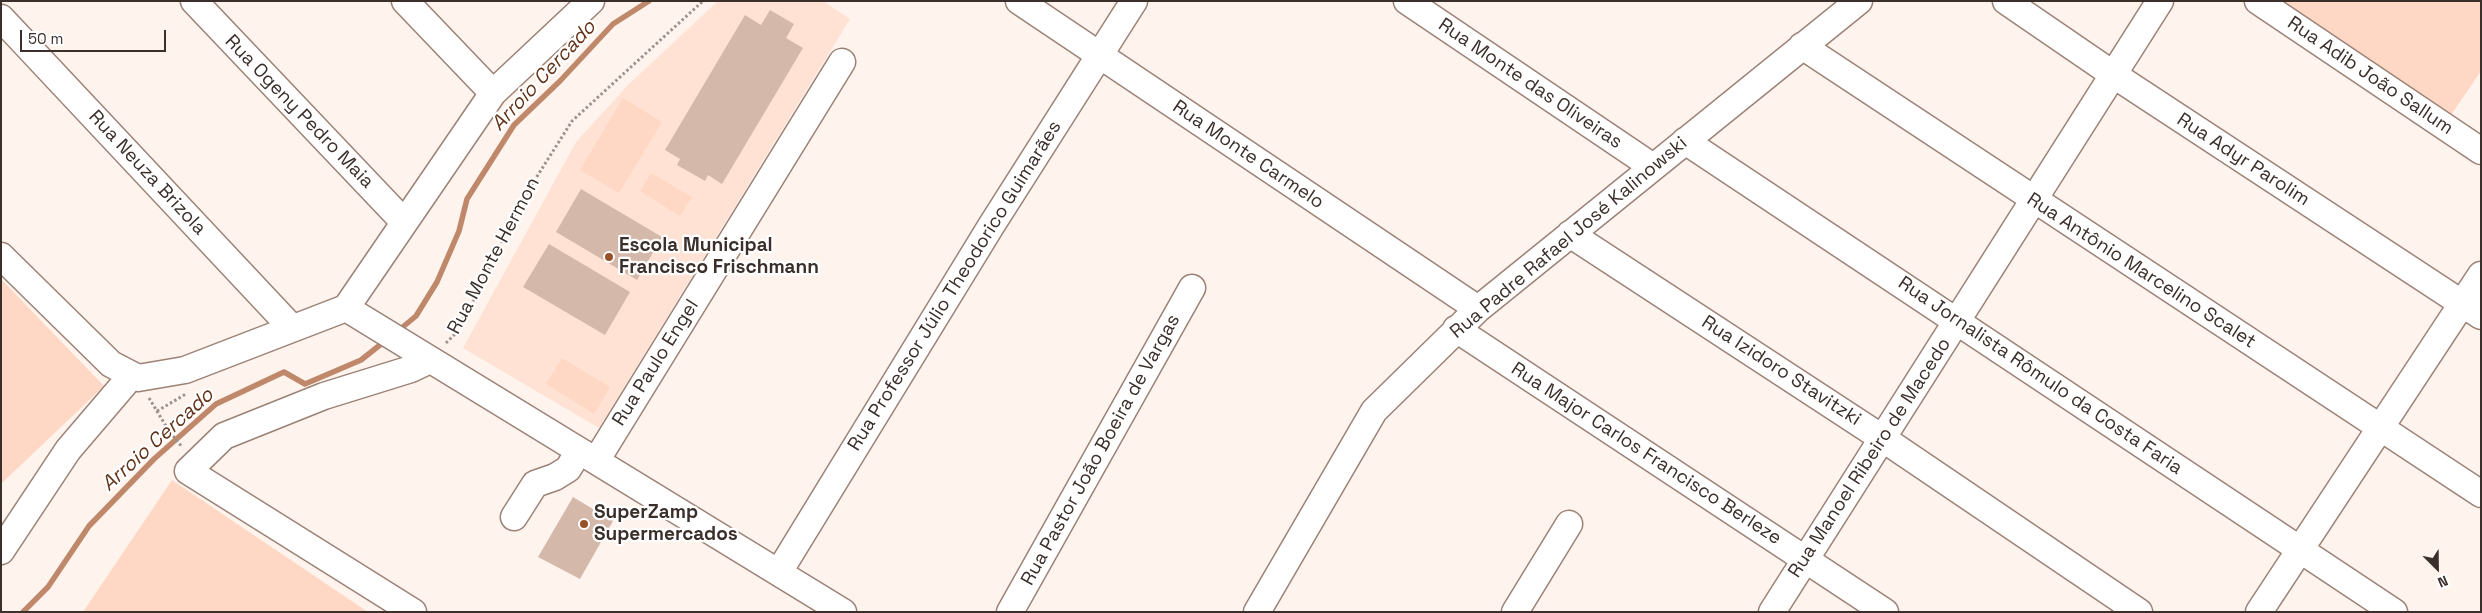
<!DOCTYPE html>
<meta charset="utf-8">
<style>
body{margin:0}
#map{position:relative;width:2482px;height:613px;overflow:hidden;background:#fef3ed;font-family:"Space Grotesk",sans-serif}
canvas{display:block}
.frame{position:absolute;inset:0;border:2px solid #3a2f2a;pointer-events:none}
.north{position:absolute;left:2412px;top:543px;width:50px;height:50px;-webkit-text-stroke:4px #fff;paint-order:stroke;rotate:157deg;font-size:14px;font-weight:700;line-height:20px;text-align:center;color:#3a2f2a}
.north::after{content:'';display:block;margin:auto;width:18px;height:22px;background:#3a2f2a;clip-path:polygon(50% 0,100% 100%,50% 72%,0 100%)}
.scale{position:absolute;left:20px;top:30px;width:146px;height:22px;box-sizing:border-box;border:2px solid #3a2f2a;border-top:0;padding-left:6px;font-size:15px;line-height:18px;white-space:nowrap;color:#3a2f2a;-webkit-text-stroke:4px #fff;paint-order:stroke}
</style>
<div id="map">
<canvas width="2482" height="613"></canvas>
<div class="frame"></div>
<div class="north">N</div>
<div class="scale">50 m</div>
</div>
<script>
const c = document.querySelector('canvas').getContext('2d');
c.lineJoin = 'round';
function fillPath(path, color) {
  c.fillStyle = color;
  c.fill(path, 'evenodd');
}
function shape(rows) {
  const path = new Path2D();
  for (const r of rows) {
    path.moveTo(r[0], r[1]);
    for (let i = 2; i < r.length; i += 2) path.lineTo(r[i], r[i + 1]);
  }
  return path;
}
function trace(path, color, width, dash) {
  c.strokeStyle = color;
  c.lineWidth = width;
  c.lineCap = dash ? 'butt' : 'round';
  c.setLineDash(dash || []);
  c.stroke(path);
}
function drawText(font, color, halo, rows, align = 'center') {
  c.font = font + ' "Space Grotesk",sans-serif';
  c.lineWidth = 4.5;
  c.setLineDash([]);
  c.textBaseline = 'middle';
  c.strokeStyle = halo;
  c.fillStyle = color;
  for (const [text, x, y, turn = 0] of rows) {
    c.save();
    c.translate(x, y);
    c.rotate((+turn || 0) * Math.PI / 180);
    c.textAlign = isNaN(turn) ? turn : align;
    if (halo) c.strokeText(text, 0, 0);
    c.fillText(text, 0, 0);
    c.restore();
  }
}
fillPath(shape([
 [718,1,823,1,850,19,599,428,463,348,576,142,629,84]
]), '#ffe2d3');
fillPath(shape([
 [2270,1,2481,1,2481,71,2447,121],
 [623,98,662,122,619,193,580,170],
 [651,173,692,197,680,216,640,191],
 [1,279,104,386,1,484],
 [562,358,610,387,594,414,546,384],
 [172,480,368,612,83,612]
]), '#ffd8c5');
trace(shape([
 [398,331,416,316,437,282,459,231,467,199,514,125,560,81,613,24,649,1],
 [23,612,48,587,89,526,154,459,216,404,284,372,305,384,361,360,385,341]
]), '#c0886a', 5.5);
fillPath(shape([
 [770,10,794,24,786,38,803,48,722,184,708,175,705,181,677,165,680,159,665,150,745,15,761,25],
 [581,189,662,237,637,280,556,232],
 [549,244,630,292,605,335,523,287],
 [573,497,613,521,580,579,538,557]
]), '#d4b9ab');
const minor = shape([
 [194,1,404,222],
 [405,1,493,93],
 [1019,1,1478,309],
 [1407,1,1653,167],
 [2006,1,2114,75,2481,316],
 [2258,1,2481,151],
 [1,18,292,328],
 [1802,46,2481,494],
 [1685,141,2394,612],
 [1570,234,1882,438,2139,612],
 [1,256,111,364,138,378,185,370,346,308,493,93,591,1],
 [346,308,843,612],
 [1456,329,1885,612],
 [596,461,842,62],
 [514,517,535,484,555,477,568,469,579,451],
 [1,551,68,450,132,375],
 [779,572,991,226,1134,1],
 [413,612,188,471,224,436,324,396,411,369,430,360],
 [1010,612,1192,288],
 [1257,612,1374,411,1478,309,1859,1],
 [1515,612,1569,524],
 [1772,612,2160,1],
 [2259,612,2481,275]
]);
trace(minor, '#9c8276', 29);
trace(shape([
 [446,343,455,334,477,294,519,205,572,121,703,1],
 [149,398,169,431,182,447],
 [157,411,186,394]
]), '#9d928d', 3, [2.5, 2.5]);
trace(minor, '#fff', 26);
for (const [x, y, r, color] of [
 [609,257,5,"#985129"],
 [584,524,5,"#985129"]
]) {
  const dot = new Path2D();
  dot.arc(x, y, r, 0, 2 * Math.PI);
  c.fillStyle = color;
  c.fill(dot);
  trace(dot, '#fff', 2);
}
drawText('19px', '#3a2f2a', '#fff', [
 ["Rua Adib João Sallum",2370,76,34],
 ["Rua Monte das Oliveiras",1530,84,34],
 ["Rua Ogeny Pedro Maia",299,112,46],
 ["Rua Monte Carmelo",1248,155,34],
 ["Rua Adyr Parolim",2243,160,33],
 ["Rua Neuza Brizola",147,173,47],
 ["Rua Padre Rafael José Kalinowski",1569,238,-40],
 ["Rua Monte Hermon",494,256,-62],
 ["Rua Antônio Marcelino Scalet",2141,271,33],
 ["Rua Professor Júlio Theodorico Guimarães",955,286,-58],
 ["Rua Paulo Engel",656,363,-58],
 ["Rua Izidoro Stavitzki",1781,371,33],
 ["Rua Jornalista Rômulo da Costa Faria",2040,376,34],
 ["Rua Pastor João Boeira de Vargas",1101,450,-61],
 ["Rua Major Carlos Francisco Berleze",1646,454,33],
 ["Rua Manoel Ribeiro de Macedo",1870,458,-57]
]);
drawText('bold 19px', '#3a2f2a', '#fff', [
 ["Escola Municipal",619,246],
 ["Francisco Frischmann",619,268],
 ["SuperZamp",594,513],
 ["Supermercados",594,535]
], 'left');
drawText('italic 20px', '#623217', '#fff', [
 ["Arroio Cercado",544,76,-47],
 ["Arroio Cercado",158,440,-42]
]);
</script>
